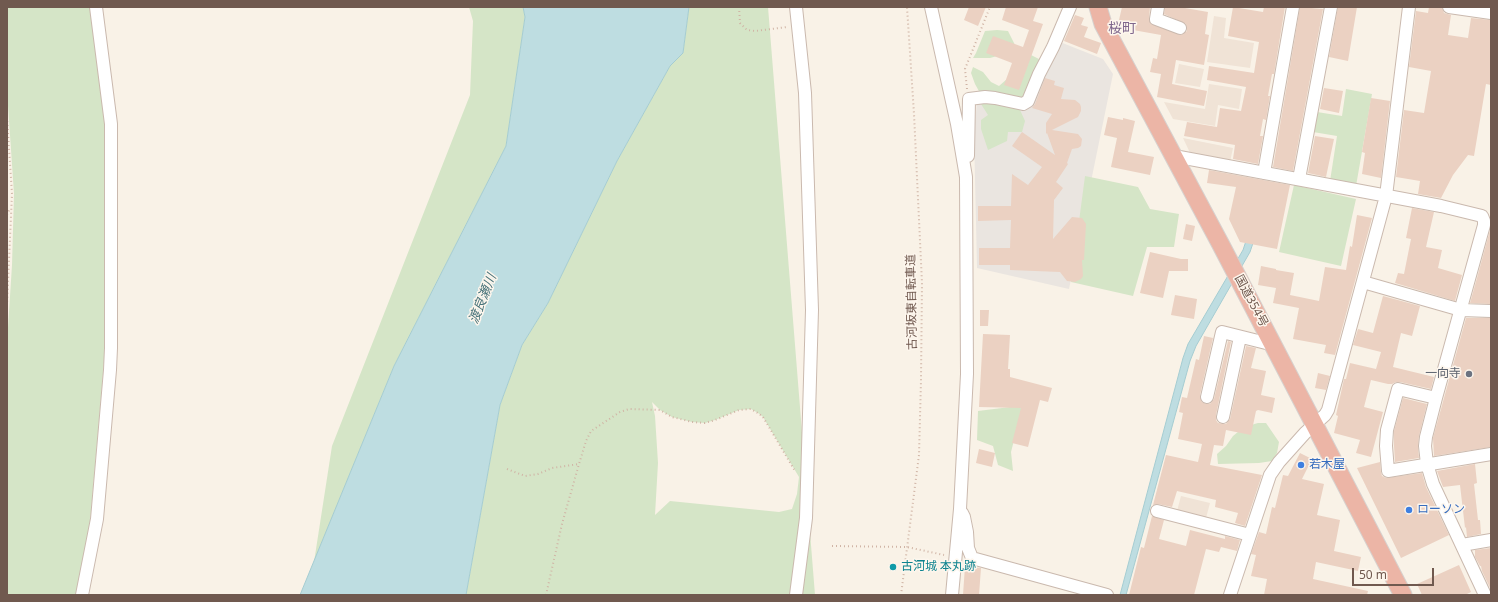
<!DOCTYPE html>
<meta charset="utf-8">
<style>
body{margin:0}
#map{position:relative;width:1498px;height:602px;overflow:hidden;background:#f9f2e7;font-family:"Noto Sans",sans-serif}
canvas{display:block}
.frame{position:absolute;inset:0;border:8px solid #70594f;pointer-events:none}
.scale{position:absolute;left:1352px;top:568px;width:82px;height:18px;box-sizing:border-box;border:2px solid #70594f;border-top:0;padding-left:5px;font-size:12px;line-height:14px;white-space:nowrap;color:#70594f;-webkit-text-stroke:3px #fdf6ed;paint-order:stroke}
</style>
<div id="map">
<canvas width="1498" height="602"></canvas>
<div class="frame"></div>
<div class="scale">50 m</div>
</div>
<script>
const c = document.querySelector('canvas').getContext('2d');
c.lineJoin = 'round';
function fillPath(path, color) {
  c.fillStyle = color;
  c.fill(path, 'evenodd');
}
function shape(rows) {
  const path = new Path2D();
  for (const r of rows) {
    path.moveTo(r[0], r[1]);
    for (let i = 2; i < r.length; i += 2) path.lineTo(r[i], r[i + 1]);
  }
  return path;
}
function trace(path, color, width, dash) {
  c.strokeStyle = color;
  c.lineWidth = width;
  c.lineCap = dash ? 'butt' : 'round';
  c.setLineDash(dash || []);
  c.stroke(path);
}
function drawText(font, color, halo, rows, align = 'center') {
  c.font = font + ' "Noto Sans","Noto Sans JP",sans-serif';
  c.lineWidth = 3;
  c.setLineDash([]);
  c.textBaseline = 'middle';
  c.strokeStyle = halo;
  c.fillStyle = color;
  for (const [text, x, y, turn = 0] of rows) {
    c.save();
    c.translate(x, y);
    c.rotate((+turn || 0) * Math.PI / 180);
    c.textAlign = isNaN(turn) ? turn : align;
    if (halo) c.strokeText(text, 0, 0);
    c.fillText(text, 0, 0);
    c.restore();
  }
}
fillPath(shape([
 [1214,16,1226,18,1224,38,1254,43,1250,68,1207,62],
 [1179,64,1204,69,1200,87,1175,83],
 [1209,84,1242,89,1239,109,1218,105,1215,126,1173,119,1164,102,1205,109],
 [1183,138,1233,148,1230,162,1191,155],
 [1181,496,1210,503,1206,518,1177,511]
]), '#f0e3d6');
fillPath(shape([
 [1060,42,1103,59,1113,74,1069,289,977,268,974,133,977,102,1027,108]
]), '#eae5e0');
fillPath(shape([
 [7,7,90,7,104,112,105,351,90,523,76,595,7,595,7,343,12,265,14,194,7,91],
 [469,7,523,7,525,17,506,146,394,366,314,562,332,446,470,95,473,21],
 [689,7,768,7,815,595,466,595,500,405,522,345,548,303,617,161,670,66,683,53],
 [652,402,660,410,672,417,692,422,705,423,715,420,739,410,751,409,758,413,763,417,799,477,797,494,792,509,779,512,670,501,655,515,658,463,655,416],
 [997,30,1008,31,1018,51,1031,55,1039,59,1026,89,1020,110,1025,121,1022,132,1008,132,1007,141,988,150,981,129,981,120,988,115,981,104,980,93,975,84,971,73,973,67,983,72,991,82,999,86,1007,79,1016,58,1001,55,990,58,973,58,976,53,985,31],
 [1346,89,1372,94,1356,186,1330,181,1337,136,1313,132,1317,112,1342,116],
 [1085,176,1138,187,1150,209,1179,214,1174,247,1147,247,1133,296,1071,282],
 [1294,185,1356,199,1341,266,1279,252],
 [1018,406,1022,409,1011,452,1013,471,998,465,993,446,977,440,978,411],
 [1258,423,1266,423,1279,442,1277,453,1272,461,1259,463,1218,464,1217,454,1226,446,1233,436,1244,427]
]), '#d5e5c7');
const water = shape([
 [523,7,689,7,683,53,670,66,617,161,548,303,522,345,500,405,466,595,300,595,394,366,506,146,525,17,523,7],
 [1250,229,1257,231,1250,252,1196,346,1190,361,1126,595,1120,595,1183,358,1188,344,1243,250,1250,229]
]);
fillPath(water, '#bedde1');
trace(water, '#a5ccd1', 1);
fillPath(shape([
 [969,7,986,7,978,26,964,20],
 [1006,7,1038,7,1033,21,1043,24,1019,90,1004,85,1012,63,986,53,993,36,1023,47,1029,30,1002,20],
 [1122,7,1150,7,1149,18,1151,24,1181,35,1187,31,1186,24,1164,14,1165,7,1185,7,1185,8,1208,12,1205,34,1209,35,1204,65,1176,60,1172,84,1207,91,1204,106,1157,97,1161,74,1150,72,1153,58,1157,59,1161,35,1133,30,1134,23,1119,20],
 [1233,7,1263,12,1264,7,1285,7,1274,74,1272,74,1268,96,1270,96,1266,120,1263,119,1260,136,1263,136,1258,164,1233,159,1235,145,1184,136,1187,122,1217,127,1220,108,1241,111,1246,87,1207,80,1209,66,1254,73,1259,42,1228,36],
 [1300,7,1323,9,1293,171,1273,167],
 [1338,7,1357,7,1348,61,1329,57],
 [1429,7,1442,7,1444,13,1451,15,1448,35,1468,38,1471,18,1491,20,1491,85,1486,84,1474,156,1468,155,1453,175,1441,198,1418,194,1420,181,1396,177,1404,110,1424,113,1431,71,1409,67,1416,11,1428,13],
 [1075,15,1084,18,1081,25,1088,27,1084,37,1101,43,1097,54,1064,41],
 [1045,78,1055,81,1054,85,1064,88,1061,99,1075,100,1080,104,1081,107,1081,111,1078,117,1052,130,1078,134,1082,139,1081,146,1078,148,1072,149,1067,163,1068,164,1056,182,1063,188,1054,200,1053,239,1072,217,1082,218,1086,224,1084,260,1082,260,1083,276,1081,279,1075,282,1067,281,1060,272,1010,270,1010,265,979,265,979,248,1010,248,1011,220,978,221,978,206,1011,206,1012,174,1028,185,1042,167,1012,146,1022,132,1055,155,1047,133,1046,134,1046,123,1052,114,1032,108,1035,104],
 [1324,88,1343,91,1339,113,1320,109],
 [1371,98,1390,101,1381,178,1362,174,1365,153,1362,152],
 [1108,117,1123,120,1123,118,1135,121,1128,152,1154,157,1150,175,1111,167,1117,138,1104,135],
 [1315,136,1334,139,1326,177,1308,173],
 [1209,170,1290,185,1277,249,1240,242,1229,219,1236,187,1207,183],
 [1412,208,1434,212,1426,247,1442,250,1438,268,1462,275,1455,301,1395,283,1398,273,1404,274,1411,239,1406,238],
 [1357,215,1372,218,1335,355,1324,353,1326,345,1293,339,1299,308,1273,303,1276,288,1258,285,1261,266,1276,269,1276,270,1294,273,1290,295,1319,301,1325,267,1346,270,1350,246,1352,247],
 [1186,224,1195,226,1192,241,1183,239],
 [1490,230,1491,304,1470,303,1477,278],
 [1150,252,1181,259,1188,259,1188,271,1169,271,1163,298,1140,293],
 [1175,295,1197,299,1194,319,1171,315],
 [1383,296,1420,306,1412,336,1401,333,1393,367,1434,377,1431,389,1400,382,1396,382,1392,384,1388,384,1371,380,1364,407,1383,412,1371,457,1356,453,1360,440,1334,433,1338,416,1336,415,1344,379,1346,379,1350,363,1376,369,1381,352,1353,345,1358,329,1373,333],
 [980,310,989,310,988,326,980,326],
 [1466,318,1491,318,1491,447,1434,456,1433,438],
 [983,334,1010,335,1008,369,1010,369,1010,377,1052,388,1048,402,1040,400,1028,447,1012,443,1021,408,979,407],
 [1204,336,1213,338,1200,395,1202,402,1206,404,1210,404,1214,399,1228,341,1231,342,1216,415,1216,420,1218,423,1226,424,1230,419,1246,346,1256,348,1251,368,1266,371,1261,395,1275,398,1272,413,1258,410,1256,411,1251,435,1226,430,1223,446,1214,445,1210,465,1262,475,1245,526,1235,523,1238,513,1215,507,1216,500,1177,491,1172,507,1158,504,1153,505,1166,455,1198,462,1202,444,1178,439,1183,413,1179,412,1182,397,1187,398,1196,359,1199,360],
 [1318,373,1330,376,1326,390,1315,388],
 [1403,398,1427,404,1419,436,1418,447,1419,458,1395,462,1394,446,1394,431],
 [979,449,995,453,992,467,976,463],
 [1300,453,1312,459,1302,479,1324,484,1317,515,1340,520,1334,551,1361,557,1358,571,1316,562,1313,579,1368,591,1367,595,1264,595,1267,579,1251,576,1256,555,1251,554,1259,532,1266,534,1272,507,1275,508,1283,475,1288,476],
 [1380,462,1381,472,1382,476,1386,478,1422,473,1426,487,1449,535,1401,558,1357,468],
 [1475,464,1477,483,1474,484,1478,520,1480,520,1481,534,1467,537,1466,527,1465,528,1460,485,1443,487,1437,471],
 [1152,516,1164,520,1159,539,1186,546,1190,530,1225,539,1225,536,1240,540,1237,551,1221,547,1219,552,1206,549,1194,595,1129,595,1141,547,1144,548],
 [1491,548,1491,590,1482,571,1481,566,1480,566,1475,557,1475,550],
 [1459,565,1471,592,1465,595,1422,595,1417,584],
 [965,566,981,568,979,595,963,595]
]), '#ebd1c2');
const minor = shape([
 [931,7,957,124,966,177,967,374,960,509,952,595],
 [1158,7,1156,19,1180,28],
 [1449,7,1491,13],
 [968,156,969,99,985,97,995,98,1023,104,1028,101,1039,74,1053,47,1070,7],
 [1174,156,1441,206,1482,216,1484,221,1484,225,1436,398,1426,437,1425,446,1427,464,1433,484,1485,595],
 [1264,173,1293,7],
 [1299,179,1331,7],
 [1363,282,1461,310,1491,311],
 [1207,397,1222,332,1274,345],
 [1436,398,1398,389,1387,430,1386,446,1388,471,1491,454],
 [1223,417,1240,337],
 [1157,511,1250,535],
 [962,513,964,517,967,532,968,548,972,558,1107,595],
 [1462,545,1491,540],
 [82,595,97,519,110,370,111,348,111,124,96,7],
 [796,595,806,518,812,310,805,93,796,7],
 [1230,595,1270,475,1279,462,1305,433,1325,415,1328,410,1386,196,1409,7]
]);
const highway = shape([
 [1098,7,1103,24,1221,245,1403,595]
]);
trace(minor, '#cab9ae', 14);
trace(highway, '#d7d1ce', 19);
trace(shape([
 [739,7,740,23,747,30,755,31,787,27],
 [967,89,965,69,990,7],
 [7,117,12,194,7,305],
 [7,215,10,208],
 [507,469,525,476,538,474,552,468,579,464,586,441,591,431,620,412,629,409,660,410,672,417,692,422,705,423,715,420,739,410,751,409,758,413,763,417,795,471],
 [832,546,907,547,944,555],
 [546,595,562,524,579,464],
 [901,595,919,455,921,380,922,283,914,114,907,7]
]), '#d0b4a5', 2, [1, 3]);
trace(minor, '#fff', 12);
trace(highway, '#ecb5a6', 17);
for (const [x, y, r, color] of [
 [1469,374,4,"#6b7280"],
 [1301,465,4,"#3f7fe0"],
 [1409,510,4,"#3f7fe0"],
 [893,567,4,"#0f9aa8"]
]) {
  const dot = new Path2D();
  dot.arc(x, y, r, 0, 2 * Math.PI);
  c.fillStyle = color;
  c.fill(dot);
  trace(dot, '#fdf6ed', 1.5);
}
drawText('12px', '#70594f', '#fdf6ed', [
 ["国道354号",1251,301,62],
 ["古河坂東自転車道",912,302,-91]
]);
drawText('12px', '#5b616d', '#fdf6ed', [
 ["一向寺",1461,374]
], 'right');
drawText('12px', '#366cbe', '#fdf6ed', [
 ["若木屋",1309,465],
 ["ローソン",1417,510]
], 'left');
drawText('12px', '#0d838f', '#fdf6ed', [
 ["古河城 本丸跡",901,567]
], 'left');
drawText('italic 13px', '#48737a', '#fdf6ed', [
 ["渡良瀬川",483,299,-68]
]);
drawText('14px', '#7e668c', '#fdf6ed', [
 ["桜町",1122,29]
]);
</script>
